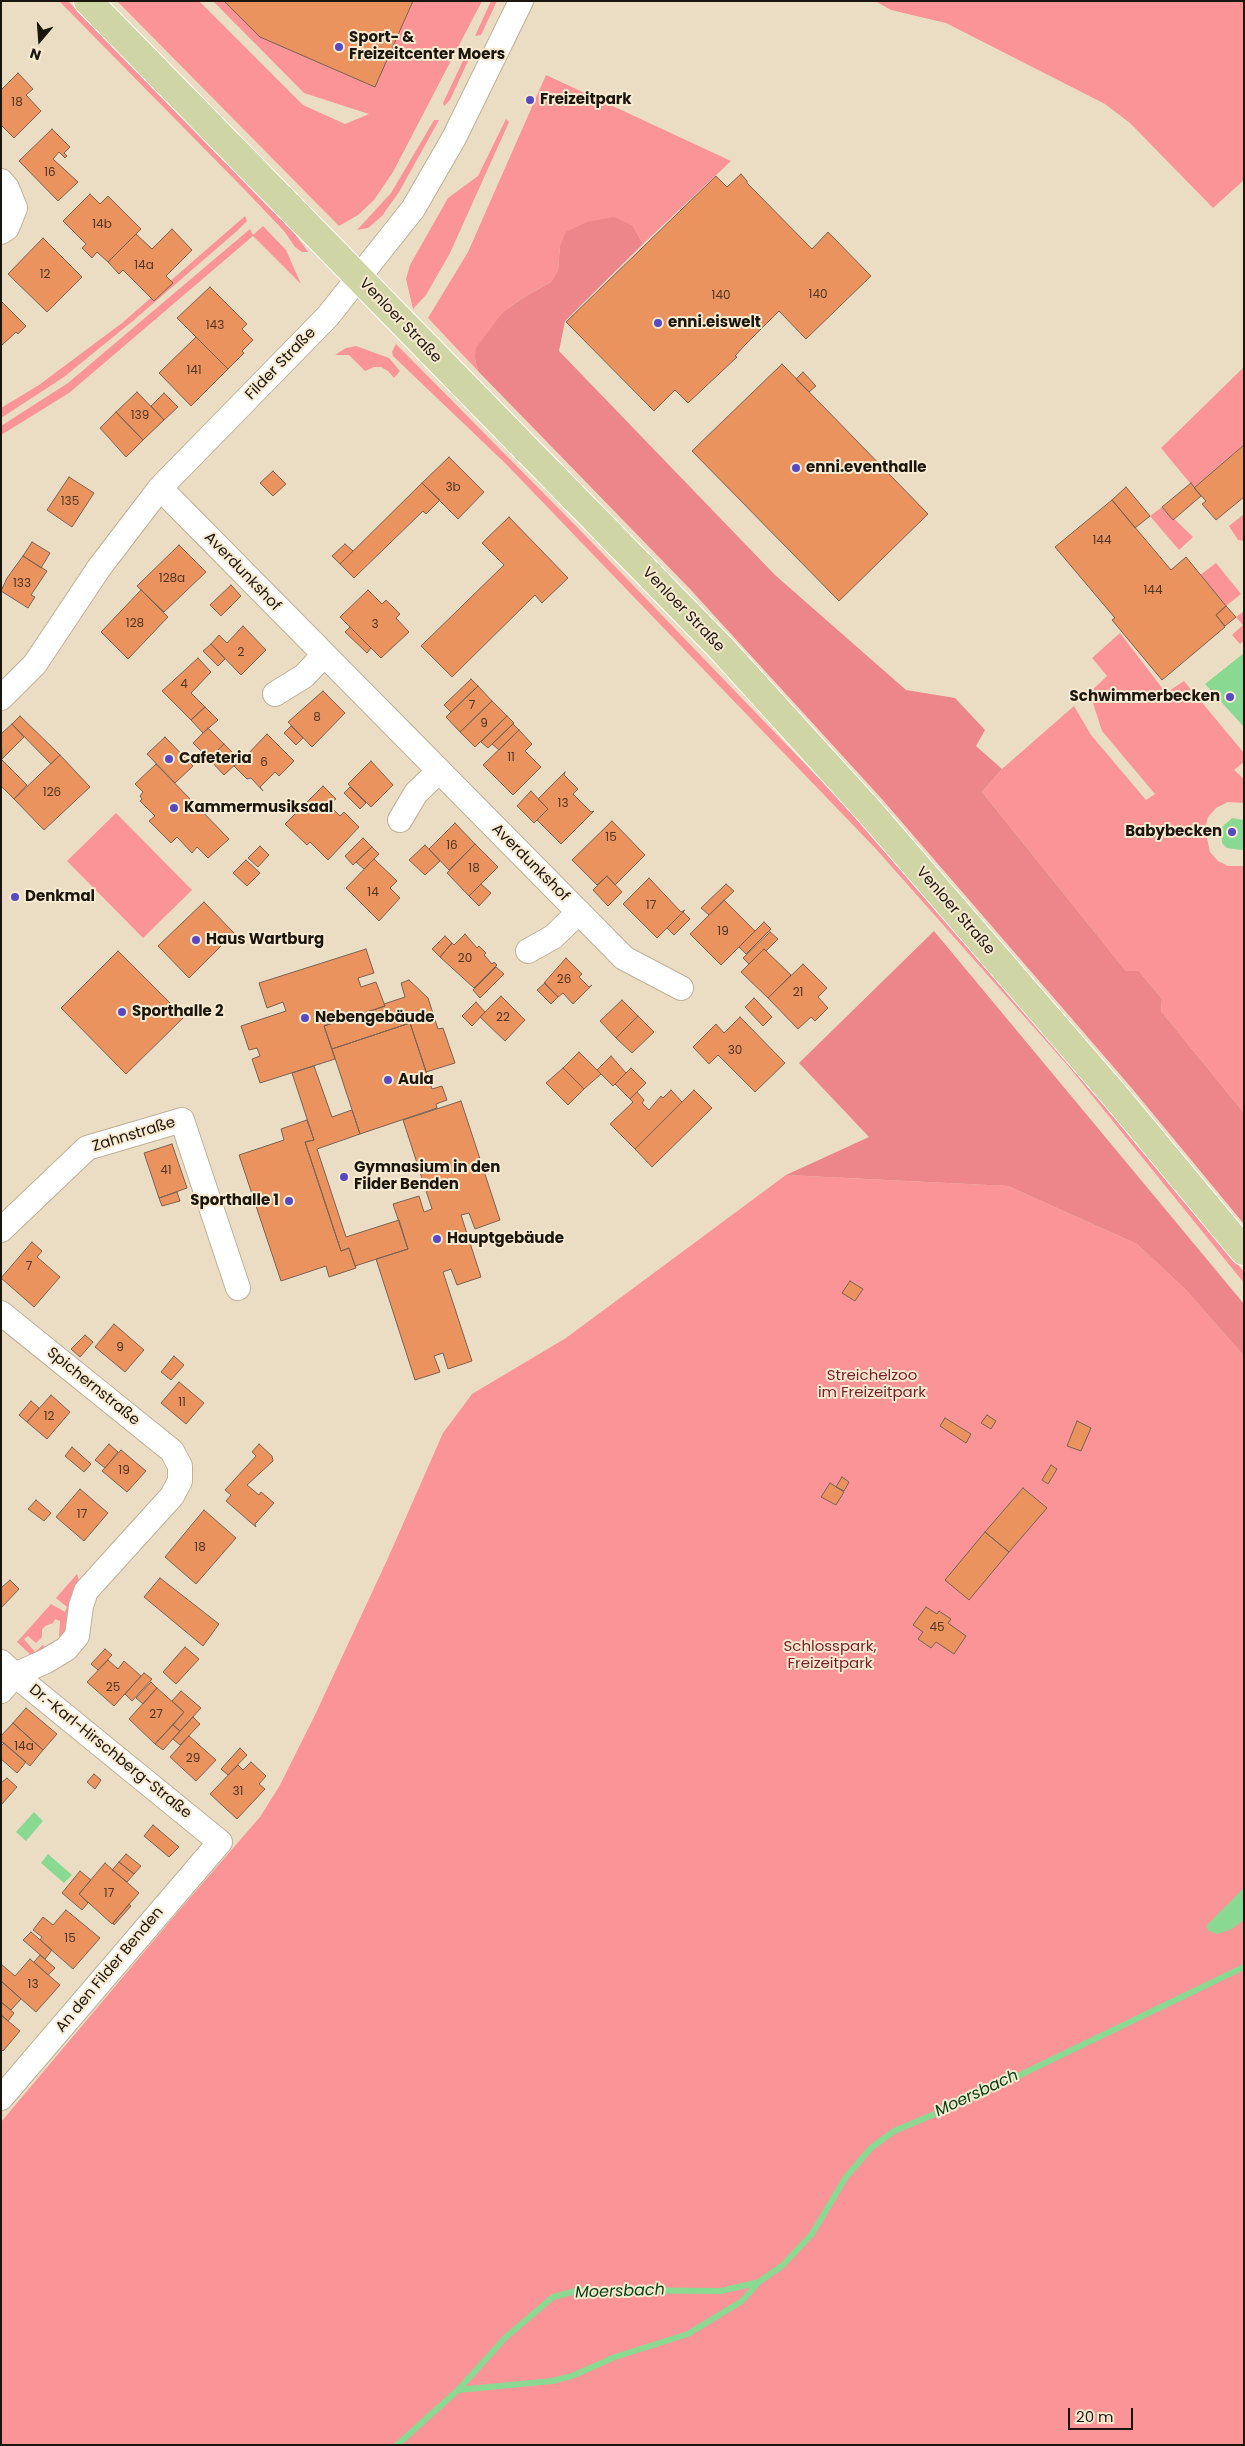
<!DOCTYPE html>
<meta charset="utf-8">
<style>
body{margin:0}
#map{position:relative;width:1245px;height:2446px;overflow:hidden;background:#ebddc3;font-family:Poppins,sans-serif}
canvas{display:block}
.frame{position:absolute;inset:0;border:2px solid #1b160d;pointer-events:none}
.north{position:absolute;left:15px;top:15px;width:50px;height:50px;-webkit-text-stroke:4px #f8ead0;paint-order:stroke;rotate:198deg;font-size:14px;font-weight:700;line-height:20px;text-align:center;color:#1b160d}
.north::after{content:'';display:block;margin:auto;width:18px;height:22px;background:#1b160d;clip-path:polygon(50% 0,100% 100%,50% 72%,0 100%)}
.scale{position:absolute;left:1068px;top:2408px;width:65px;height:22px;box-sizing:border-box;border:2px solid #1b160d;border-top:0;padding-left:6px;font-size:15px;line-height:18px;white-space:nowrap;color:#1b160d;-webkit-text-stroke:4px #f8ead0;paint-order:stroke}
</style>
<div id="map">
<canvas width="1245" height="2446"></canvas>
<div class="frame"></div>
<div class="north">N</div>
<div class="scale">20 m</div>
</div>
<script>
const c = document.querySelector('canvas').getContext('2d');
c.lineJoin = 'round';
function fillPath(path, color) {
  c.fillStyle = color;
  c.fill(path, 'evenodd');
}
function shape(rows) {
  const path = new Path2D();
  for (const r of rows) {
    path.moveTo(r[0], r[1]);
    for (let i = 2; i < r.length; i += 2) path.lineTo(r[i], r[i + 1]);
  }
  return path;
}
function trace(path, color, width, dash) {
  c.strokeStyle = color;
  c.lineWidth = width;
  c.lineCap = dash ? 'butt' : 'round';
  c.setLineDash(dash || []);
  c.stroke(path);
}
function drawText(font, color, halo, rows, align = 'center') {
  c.font = font + ' Poppins,sans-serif';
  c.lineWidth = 4;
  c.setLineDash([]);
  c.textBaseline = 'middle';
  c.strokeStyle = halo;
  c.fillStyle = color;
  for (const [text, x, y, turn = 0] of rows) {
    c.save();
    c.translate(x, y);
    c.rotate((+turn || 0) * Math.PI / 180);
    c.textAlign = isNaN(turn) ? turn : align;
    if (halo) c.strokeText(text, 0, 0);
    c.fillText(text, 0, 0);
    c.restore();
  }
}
fillPath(shape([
 [59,1,68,1,293,231,308,252,302,252,295,247,284,231,243,188],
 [117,1,199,1,303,105,345,124,369,114,304,93,213,1,482,1,393,172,374,200,358,215,339,226],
 [491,1,497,1,481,35,475,36],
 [875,1,1244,1,1244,180,1213,208,1130,123,1105,104,946,23,891,10],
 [474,48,450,100,444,106,443,103,468,50],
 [546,75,731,161,643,244,633,226,560,246,558,270,551,282,526,296,503,312,475,358,478,371,428,318,468,252],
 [506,119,509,122,450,253,426,295,413,309,406,279,410,265,448,198,478,176],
 [434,120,439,120,399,192,382,216,368,228,357,230,391,193],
 [245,216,247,221,237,231,134,320,64,377,1,418,1,408,39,385,122,323],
 [263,226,286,250,301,284,253,236,69,393,1,435,1,426,68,383,250,229,253,235],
 [396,344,577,527,859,820,1066,1054,1244,1272,1244,1283,1069,1067,876,849,506,464,393,356,392,352],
 [356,346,389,358,400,371,394,378,388,371,381,367,374,367,365,371,349,355,335,355,346,348],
 [1244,367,1244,445,1194,488,1161,448],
 [1162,507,1193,537,1179,550,1150,516],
 [1244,514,1244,541,1238,540,1229,526],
 [1216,563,1241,594,1226,606,1200,575],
 [1244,611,1244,641,1240,644,1232,635,1243,625,1236,617],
 [1120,633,1166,693,1184,681,1244,753,1244,762,1234,770,1244,779,1244,803,1228,802,1216,808,1208,817,1205,829,1210,852,1218,861,1228,866,1244,866,1244,1113,1161,1011,1162,999,1139,971,1126,971,982,792,1002,769,1074,706,1091,735,1146,800,1155,794,1102,731,1092,700,1087,695,1107,676,1092,658],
 [116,813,192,890,143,938,67,861],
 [786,1175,1008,1186,1137,1244,1186,1290,1244,1356,1244,2445,1,2445,1,2122,176,1914,260,1817,280,1785,315,1715,388,1558,443,1433,472,1394,566,1338],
 [77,1574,79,1580,68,1634,32,1656,17,1642,51,1604,65,1612,67,1607,56,1598],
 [55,1619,60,1621,59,1638,46,1648,43,1645,35,1652,24,1639,28,1636,36,1643,42,1637,42,1630,45,1626,53,1623]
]), '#fa9497');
fillPath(shape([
 [614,217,633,226,643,244,565,321,559,351,775,575,906,690,955,698,985,730,976,746,1002,769,982,792,1126,971,1139,971,1162,999,1161,1011,1244,1113,1244,1224,1130,1086,881,798,690,589,478,371,475,358,476,348,503,312,526,296,551,282,558,270,560,246,566,232,587,222],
 [934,931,1244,1304,1244,1356,1186,1290,1137,1244,1008,1186,786,1175,869,1137,799,1063]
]), '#ed868a');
fillPath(shape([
 [1244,653,1244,727,1205,684],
 [1232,818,1244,820,1244,849,1242,850,1227,848,1222,843,1221,828],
 [34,1812,43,1821,26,1841,16,1832],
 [48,1854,72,1875,64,1883,41,1863],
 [1244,1888,1244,1920,1232,1929,1217,1934,1209,1931,1206,1926]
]), '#8ad992');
trace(shape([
 [458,2390,552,2381,572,2376,615,2357,688,2334,742,2301,759,2282,783,2265,812,2234,846,2177,871,2148,894,2131,966,2101,1244,1967],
 [397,2445,458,2390,505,2338,553,2297,580,2290,721,2291,759,2282]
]), '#8ad992', 6);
const building = shape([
 [224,1,413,1,375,87,260,37,224,1],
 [18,73,33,89,26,95,41,111,14,138,1,125,1,90,18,73],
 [52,129,70,147,64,153,67,156,65,158,59,152,53,159,78,182,58,201,19,161,52,129],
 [741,174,747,181,747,183,812,249,828,232,871,276,806,339,779,311,745,345,735,356,737,357,688,403,675,390,654,411,566,322,716,176,727,187,741,174],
 [90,194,100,204,108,196,141,229,108,262,97,252,92,258,82,248,86,244,63,221,90,194],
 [172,229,192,250,166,276,173,283,154,301,123,270,119,274,108,262,136,234,152,249,172,229],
 [43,238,82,277,47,312,8,274,43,238],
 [210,287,247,324,242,329,253,340,242,351,244,353,228,369,177,318,210,287],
 [1,301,26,326,18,334,16,332,1,346,1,301],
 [196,337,228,369,191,406,159,373,196,337],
 [782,364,928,514,839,601,692,451,782,364],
 [803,372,816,386,809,392,796,379,803,372],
 [137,392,164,420,143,440,116,412,137,392],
 [164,393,178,407,164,420,151,406,164,393],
 [116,412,143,440,126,457,100,428,116,412],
 [1244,445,1244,497,1216,520,1202,504,1206,501,1194,488,1244,445],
 [449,457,484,492,458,519,422,483,449,457],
 [273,471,286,484,273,496,260,483,273,471],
 [69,477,94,493,72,527,47,510,69,477],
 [422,483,440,500,426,514,423,511,354,578,340,564,422,483],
 [1191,483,1201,496,1173,520,1162,507,1191,483],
 [1126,487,1150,516,1135,528,1112,500,1126,487],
 [1112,500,1171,570,1186,557,1226,606,1216,615,1225,627,1162,680,1112,620,1115,618,1055,547,1112,500],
 [509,517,568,578,542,603,535,595,452,677,421,646,504,565,482,543,509,517],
 [32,542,50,553,41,568,23,556,32,542],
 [345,544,353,551,340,564,332,556,345,544],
 [179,545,206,572,164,612,137,586,179,545],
 [23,556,47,571,31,595,35,597,28,608,1,591,7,578,23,556],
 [231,585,241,596,221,616,210,605,231,585],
 [141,590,168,617,128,659,101,632,141,590],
 [368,590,382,604,386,600,400,614,396,618,409,632,381,658,340,617,368,590],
 [1226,606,1236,617,1225,626,1216,615,1226,606],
 [243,626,266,650,241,675,211,644,219,635,227,643,243,626],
 [350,627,371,648,367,653,345,632,350,627],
 [211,644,225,659,218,666,203,651,211,644],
 [198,658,211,672,191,693,205,707,191,720,162,691,198,658],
 [471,679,478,686,451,712,444,705,471,679],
 [478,686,492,701,460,732,446,717,478,686],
 [323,691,345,713,312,747,288,722,323,691],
 [492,701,507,716,475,747,460,732,492,701],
 [205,707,218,720,203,733,191,720,205,707],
 [20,716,60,755,51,764,12,724,20,716],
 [507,716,514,723,488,748,481,742,507,716],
 [12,724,24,737,2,759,1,734,12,724],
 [513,724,519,730,499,750,492,744,513,724],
 [291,726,303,738,296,745,284,733,291,726],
 [208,728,224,744,209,759,193,743,208,728],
 [519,730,532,744,525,751,541,767,513,795,483,765,519,730],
 [267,734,294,761,279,776,275,772,260,787,263,791,251,778,247,779,234,766,245,757,267,734],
 [165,737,193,766,175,783,147,754,165,737],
 [224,744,240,760,224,775,209,759,224,744],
 [60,755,90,787,44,830,14,799,60,755],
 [1,759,27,785,14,799,1,786,1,759],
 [371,761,393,785,371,807,348,784,371,761],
 [156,764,229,839,208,858,197,847,192,853,177,837,171,843,149,821,155,816,140,801,142,799,140,796,143,792,135,784,156,764],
 [565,772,564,775,578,789,573,794,591,812,594,811,561,844,537,820,548,809,538,799,565,772],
 [323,786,336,799,329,805,340,816,344,812,359,827,328,860,310,842,307,845,285,824,323,786],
 [350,787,366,803,360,809,344,793,350,787],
 [531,791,548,809,534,823,517,806,531,791],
 [612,821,645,855,615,885,607,876,597,885,572,860,612,821],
 [455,823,475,844,449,870,429,849,455,823],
 [363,838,372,847,353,865,345,856,363,838],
 [475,844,498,867,469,896,447,873,475,844],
 [425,845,440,861,425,875,409,860,425,845],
 [260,846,269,855,258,867,248,858,260,846],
 [372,847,379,854,364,869,356,862,372,847],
 [374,859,397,881,390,888,400,898,379,921,346,888,374,859],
 [246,860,260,873,247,886,233,873,246,860],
 [607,876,622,892,608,906,593,890,607,876],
 [649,878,681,912,685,910,657,938,623,904,649,878],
 [481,884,491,893,479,906,469,896,481,884],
 [726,884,734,891,709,915,701,908,726,884],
 [724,900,755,931,721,965,690,934,724,900],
 [204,902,234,933,189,978,158,946,204,902],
 [683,912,690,919,674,935,667,928,683,912],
 [764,922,771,929,746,954,739,947,764,922],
 [770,932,778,939,766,951,764,949,749,964,743,958,770,932],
 [465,934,477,948,479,946,486,953,484,955,492,964,494,962,497,965,474,988,440,957,452,943,454,945,465,934],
 [445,936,452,943,440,957,432,949,445,936],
 [366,949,374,973,358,978,361,987,376,982,385,1006,324,1026,335,1059,260,1083,252,1059,260,1056,257,1048,249,1050,241,1026,286,1011,283,1002,267,1008,259,983,366,949],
 [764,949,791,975,768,998,741,972,764,949],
 [118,951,184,1017,126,1074,61,1008,118,951],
 [566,958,582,974,579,977,589,987,592,985,573,1004,563,993,558,997,544,983,566,958],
 [803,964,827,988,818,997,828,1008,815,1021,811,1017,798,1029,768,998,803,964],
 [496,967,504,974,480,998,473,990,496,967],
 [409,980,428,998,438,1029,443,1028,455,1063,426,1072,410,1023,332,1049,324,1026,385,1006,384,1004,405,997,401,983,409,980],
 [545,983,558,997,551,1004,537,990,545,983],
 [501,996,525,1020,505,1041,480,1017,501,996],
 [754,998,772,1017,763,1026,745,1007,754,998],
 [622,1000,638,1016,616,1038,600,1021,622,1000],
 [476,1002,485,1012,472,1026,462,1016,476,1002],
 [638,1016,654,1032,632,1053,616,1038,638,1016],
 [740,1017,785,1063,755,1092,718,1055,709,1064,693,1047,716,1024,724,1033,740,1017],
 [410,1023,432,1089,442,1086,447,1100,436,1104,437,1108,360,1134,332,1049,410,1023],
 [579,1052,601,1074,584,1089,563,1068,579,1052],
 [611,1056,626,1073,613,1086,597,1070,611,1056],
 [314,1066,332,1117,352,1110,360,1134,317,1149,346,1237,399,1220,408,1249,355,1266,349,1248,341,1251,305,1142,314,1140,292,1073,314,1066],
 [563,1068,584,1089,568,1105,546,1083,563,1068],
 [631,1068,646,1083,630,1099,615,1084,631,1068],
 [671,1090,682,1102,635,1149,610,1124,633,1102,630,1099,637,1092,644,1100,642,1103,649,1110,661,1096,663,1098,671,1090],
 [694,1090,712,1108,652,1167,635,1149,694,1090],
 [461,1101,500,1220,475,1229,469,1213,461,1215,481,1277,457,1285,451,1269,443,1272,472,1361,448,1369,443,1353,434,1356,440,1372,415,1380,376,1259,408,1249,393,1204,419,1196,424,1212,432,1209,403,1120,461,1101],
 [307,1120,314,1140,305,1142,341,1251,349,1248,356,1268,329,1277,326,1266,281,1281,239,1155,284,1140,281,1129,307,1120],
 [172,1144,187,1188,159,1198,144,1153,172,1144],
 [177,1192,180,1201,162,1206,159,1198,177,1192],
 [32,1242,42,1251,37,1257,60,1277,34,1307,1,1278,32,1242],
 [850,1281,863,1289,855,1301,842,1293,850,1281],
 [114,1324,144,1350,125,1372,95,1347,114,1324],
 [85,1335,93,1342,80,1357,71,1349,85,1335],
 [174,1356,184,1365,171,1380,161,1372,174,1356],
 [179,1382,204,1403,186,1424,161,1403,179,1382],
 [51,1395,70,1412,47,1439,27,1422,51,1395],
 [31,1401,39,1408,27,1422,19,1415,31,1401],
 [987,1415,996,1421,991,1429,981,1423,987,1415],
 [945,1418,971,1434,966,1443,940,1426,945,1418],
 [1077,1421,1091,1428,1081,1451,1067,1446,1077,1421],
 [109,1444,118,1452,105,1468,95,1460,109,1444],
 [259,1444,272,1456,273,1461,247,1485,259,1495,261,1492,274,1503,255,1524,256,1527,226,1501,231,1495,225,1490,256,1456,252,1452,259,1444],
 [72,1447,91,1464,84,1472,65,1456,72,1447],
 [121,1450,146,1471,127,1492,102,1471,121,1450],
 [1051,1465,1057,1469,1048,1484,1042,1480,1051,1465],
 [842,1477,849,1482,844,1491,836,1487,842,1477],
 [830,1483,844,1492,836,1505,821,1497,830,1483],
 [1023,1488,1047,1508,1009,1552,985,1532,1023,1488],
 [80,1489,108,1513,84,1541,56,1517,80,1489],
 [36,1500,51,1513,44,1521,28,1509,36,1500],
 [204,1510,236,1538,196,1584,165,1557,204,1510],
 [985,1532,1009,1552,969,1600,945,1580,985,1532],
 [160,1578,219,1624,203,1646,144,1597,160,1578],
 [10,1580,19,1589,1,1608,1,1588,10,1580],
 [926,1607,937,1614,939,1611,951,1619,948,1623,966,1636,954,1654,936,1642,931,1648,918,1639,923,1632,913,1625,926,1607],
 [185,1647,199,1659,176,1684,163,1672,185,1647],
 [105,1649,112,1655,98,1670,91,1664,105,1649],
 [108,1660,118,1669,124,1661,141,1676,114,1706,87,1682,108,1660],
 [144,1673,152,1679,132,1701,125,1694,144,1673],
 [151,1682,157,1688,143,1704,136,1698,151,1682],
 [157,1688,184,1712,155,1744,129,1719,157,1688],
 [181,1691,201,1708,180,1731,173,1725,184,1712,172,1701,181,1691],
 [26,1708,57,1734,43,1750,13,1723,26,1708],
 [193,1717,200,1724,180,1745,173,1739,193,1717],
 [13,1723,43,1750,30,1766,1,1741,1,1736,13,1723],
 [173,1725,180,1731,163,1750,155,1744,173,1725],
 [189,1736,216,1760,196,1781,170,1757,189,1736],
 [4,1743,26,1762,17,1773,1,1759,1,1746,4,1743],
 [240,1748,247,1755,228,1775,221,1769,240,1748],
 [251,1762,266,1776,259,1784,265,1789,237,1819,210,1794,238,1765,243,1770,251,1762],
 [94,1774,101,1780,95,1789,87,1782,94,1774],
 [7,1778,17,1787,1,1805,1,1783,7,1778],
 [153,1825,179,1847,169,1857,144,1836,153,1825],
 [126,1854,141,1866,134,1874,119,1862,126,1854],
 [119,1862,134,1874,127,1882,112,1870,119,1862],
 [105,1863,139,1893,112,1924,79,1894,105,1863],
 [80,1871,91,1880,79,1894,88,1903,82,1910,62,1893,80,1871],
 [129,1904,131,1906,114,1925,113,1923,129,1904],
 [66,1910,100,1938,73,1969,40,1940,42,1937,33,1930,43,1917,53,1925,66,1910],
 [31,1932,52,1950,45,1959,23,1940,31,1932],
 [40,1955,55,1968,48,1975,34,1962,40,1955],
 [30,1959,60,1985,36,2012,1,1981,1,1964,15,1976,30,1959],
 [1,1981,21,1999,11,2010,1,2002,1,1981],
 [1,2002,14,2013,8,2021,1,2015,1,2002],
 [1,2015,20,2031,3,2051,1,2049,1,2015]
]);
fillPath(building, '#eb935f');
trace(building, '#7a6254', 1);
const minor = shape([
 [1,181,7,188,15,208,7,228,1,232],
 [160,488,624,958,681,988],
 [275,694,304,676,324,655],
 [1,698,35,664,99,568,160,488,328,316,413,209,454,138,521,1],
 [400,820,416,793,439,771],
 [528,951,553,937,579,912],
 [1,1230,87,1148,182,1120,238,1288],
 [1,1313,172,1451,180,1466,180,1481,172,1496,86,1591,81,1606,77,1636,66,1649,46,1661,15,1675,1,1691],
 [1,1662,15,1675,220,1842,1,2098]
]);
const major = shape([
 [88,1,721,648,869,811,1117,1098,1244,1251]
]);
trace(minor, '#bfb199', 26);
trace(major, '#fff', 30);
trace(minor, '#fff', 24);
trace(major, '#cfd5a4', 28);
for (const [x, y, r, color] of [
 [339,47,5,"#5649c1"],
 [530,100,5,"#5649c1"],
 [658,323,5,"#5649c1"],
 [796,468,5,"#5649c1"],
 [1230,697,5,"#5649c1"],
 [169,759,5,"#5649c1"],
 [174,808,5,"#5649c1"],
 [1232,832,5,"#5649c1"],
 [15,897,5,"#5649c1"],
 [196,940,5,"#5649c1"],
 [122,1012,5,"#5649c1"],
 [305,1018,5,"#5649c1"],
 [388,1080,5,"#5649c1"],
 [344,1177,5,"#5649c1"],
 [289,1201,5,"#5649c1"],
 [437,1239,5,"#5649c1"]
]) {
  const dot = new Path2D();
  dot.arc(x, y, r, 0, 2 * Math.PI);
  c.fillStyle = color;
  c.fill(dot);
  trace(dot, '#f8ead0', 2);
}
drawText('12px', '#4f3522', null, [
 ["18",17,103],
 ["16",50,173],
 ["14b",102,225],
 ["14a",144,266],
 ["12",45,275],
 ["140",818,295],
 ["140",721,296],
 ["143",215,326],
 ["141",194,371],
 ["139",140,416],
 ["3b",453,488],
 ["135",70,502],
 ["144",1102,541],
 ["128a",172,579],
 ["133",22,584],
 ["144",1153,591],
 ["128",135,624],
 ["3",375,625],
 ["2",241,653],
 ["4",184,685],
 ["7",472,706],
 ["8",317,718],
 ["9",484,724],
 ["11",511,758],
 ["6",264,763],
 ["126",52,793],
 ["13",563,804],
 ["15",611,838],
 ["16",452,846],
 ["18",474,869],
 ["14",373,893],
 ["17",651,906],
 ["19",723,932],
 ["20",465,959],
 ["26",564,980],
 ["21",798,993],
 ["22",503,1018],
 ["30",735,1051],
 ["41",166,1171],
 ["7",29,1267],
 ["9",120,1348],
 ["11",182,1403],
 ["12",49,1417],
 ["19",124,1471],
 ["17",82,1515],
 ["18",200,1548],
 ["45",937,1628],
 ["25",113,1688],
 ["27",156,1715],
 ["14a",24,1747],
 ["29",193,1759],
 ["31",238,1792],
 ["17",109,1894],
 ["15",70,1939],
 ["13",33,1985]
]);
drawText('bold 15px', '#1b160d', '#f8ead0', [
 ["Sport- &",349,38],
 ["Freizeitcenter Moers",349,55],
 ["Freizeitpark",540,100],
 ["enni.eiswelt",668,323],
 ["enni.eventhalle",806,468],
 ["Schwimmerbecken",1220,697,"right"],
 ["Cafeteria",179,759],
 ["Kammermusiksaal",184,808],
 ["Babybecken",1222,832,"right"],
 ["Denkmal",25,897],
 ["Haus Wartburg",206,940],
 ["Sporthalle 2",132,1012],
 ["Nebengebäude",315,1018],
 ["Aula",398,1080],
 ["Gymnasium in den",354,1168],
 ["Filder Benden",354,1185],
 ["Sporthalle 1",279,1201,"right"],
 ["Hauptgebäude",447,1239]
], 'left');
drawText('15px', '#1b160d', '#f8ead0', [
 ["Venloer Straße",400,321,46],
 ["Filder Straße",281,364,-46],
 ["Averdunkshof",242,572,46],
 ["Venloer Straße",683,610,46],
 ["Averdunkshof",530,863,45],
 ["Venloer Straße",955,911,49],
 ["Zahnstraße",134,1135,-17],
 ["Spichernstraße",93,1387,39],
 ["Dr.-Karl-Hirschberg-Straße",110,1752,39],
 ["An den Filder Benden",110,1970,-50]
]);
drawText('15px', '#771c28', '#f8ead0', [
 ["Streichelzoo",872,1376],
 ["im Freizeitpark",872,1393],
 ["Schlosspark,",830,1647],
 ["Freizeitpark",830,1664]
]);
drawText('italic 16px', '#084216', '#f8ead0', [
 ["Moersbach",977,2094,-25],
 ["Moersbach",620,2292,-2]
]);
</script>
